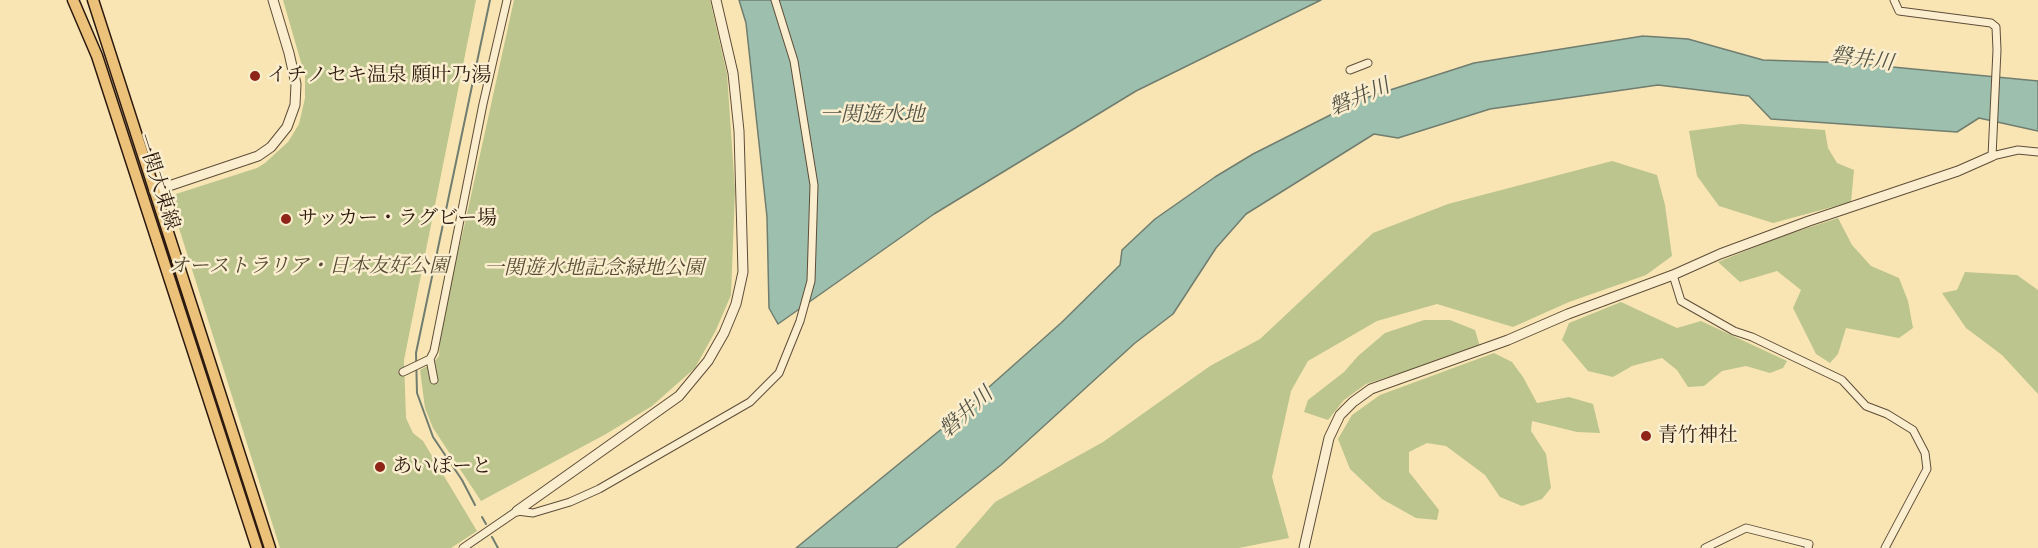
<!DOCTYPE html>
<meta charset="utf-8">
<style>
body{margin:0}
canvas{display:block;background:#f8e5b3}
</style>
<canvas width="2038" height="548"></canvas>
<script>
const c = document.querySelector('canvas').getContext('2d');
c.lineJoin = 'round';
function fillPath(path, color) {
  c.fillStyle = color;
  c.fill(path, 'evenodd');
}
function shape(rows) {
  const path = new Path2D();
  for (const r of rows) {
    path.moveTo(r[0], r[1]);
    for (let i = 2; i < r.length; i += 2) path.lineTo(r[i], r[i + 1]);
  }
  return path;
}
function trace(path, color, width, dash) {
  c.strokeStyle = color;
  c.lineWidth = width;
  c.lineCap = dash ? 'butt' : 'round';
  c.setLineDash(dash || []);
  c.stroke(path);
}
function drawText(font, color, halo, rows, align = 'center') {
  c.font = font + ' "IM FELL French Canon","Noto Serif JP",serif';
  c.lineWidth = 5;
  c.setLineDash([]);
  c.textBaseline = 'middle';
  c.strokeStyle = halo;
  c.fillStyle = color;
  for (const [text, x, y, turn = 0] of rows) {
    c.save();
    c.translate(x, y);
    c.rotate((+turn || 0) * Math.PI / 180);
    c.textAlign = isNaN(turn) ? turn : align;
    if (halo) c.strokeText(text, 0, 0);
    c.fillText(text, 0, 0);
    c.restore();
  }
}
fillPath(shape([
 [283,0,476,0,404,360,406,418,413,433,423,441,477,531,451,548,280,548,172,206,176,194,257,168,265,163,288,142,299,124,305,98,305,76],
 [514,0,710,0,727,74,735,190,731,295,716,330,695,368,652,406,606,434,481,501,433,428,425,408,420,370,433,363,439,356,441,323,465,223],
 [1741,124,1825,130,1828,148,1837,163,1854,170,1851,202,1773,223,1719,206,1697,176,1689,131],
 [1612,161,1657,175,1665,205,1672,256,1646,275,1569,302,1513,327,1437,304,1377,321,1308,361,1291,391,1272,477,1289,538,1239,548,955,548,995,502,1103,442,1210,366,1260,339,1373,233,1448,204],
 [1838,218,1852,245,1871,266,1899,278,1908,301,1913,328,1899,338,1846,328,1838,354,1830,363,1816,354,1793,308,1801,290,1777,271,1740,282,1718,262,1782,236],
 [1965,272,2017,275,2038,290,2038,394,2002,355,1966,328,1942,293,1957,290],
 [1621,302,1677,328,1701,321,1787,361,1783,368,1770,373,1746,366,1722,371,1704,386,1688,387,1677,370,1662,358,1632,366,1613,377,1588,371,1562,340,1569,323],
 [1424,320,1450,320,1475,330,1480,347,1366,384,1344,400,1328,420,1304,412,1308,400,1344,372,1358,356,1385,333],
 [1494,353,1512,362,1523,377,1537,403,1569,397,1593,404,1600,433,1577,432,1532,421,1531,431,1546,454,1551,488,1542,499,1522,506,1500,497,1485,475,1446,446,1427,443,1409,452,1409,472,1439,510,1437,520,1416,518,1382,499,1350,469,1338,439,1352,415,1380,395]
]), '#bcc58d');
const water = shape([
 [739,0,1321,0,1136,91,934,214,778,324,769,308,767,217,746,23,739,0],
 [1643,36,1688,39,1763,60,1851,63,2038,81,2038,131,1979,118,1957,132,1771,119,1749,96,1658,85,1490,109,1398,138,1374,134,1246,214,1216,248,1173,314,1135,343,1001,465,896,548,796,548,944,427,1061,323,1120,265,1122,250,1155,219,1215,177,1253,154,1362,99,1474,63,1643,36]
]);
fillPath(water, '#9dbfae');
trace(water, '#707d6f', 1.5);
trace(shape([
 [475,505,462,480,433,437,417,393,416,353,490,0],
 [482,517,486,524],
 [492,537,498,548]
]), '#707d6f', 2);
const minor = shape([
 [1894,0,1899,11,1991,23,1996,27,1997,50,1992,156,2018,150,2038,152],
 [1350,70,1368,63],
 [1673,275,1681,301,1734,331,1752,337,1842,380,1866,406,1887,414,1913,430,1925,453,1927,469,1885,548],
 [430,359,434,380],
 [403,372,430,359,434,351,483,104,507,0],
 [463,548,517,511,533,513,570,502,599,489,750,402,779,373,800,321,811,281,814,185,794,61,775,0],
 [1705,548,1746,528,1809,544,1808,548]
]);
const tertiary = shape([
 [154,191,258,156,271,147,287,127,295,105,296,84,289,53,273,0],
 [517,511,679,396,708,361,724,333,736,304,743,272,739,131,733,73,716,0],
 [1304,548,1329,438,1340,415,1353,402,1371,389,1508,340,1568,314,1673,275,1720,254,1809,221,1958,171,1992,156]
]);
const primary = shape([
 [73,0,97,56,257,548],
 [93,0,270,548]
]);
trace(minor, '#5f4d39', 9);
trace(tertiary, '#5f4d39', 11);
trace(primary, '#2c1a10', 13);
trace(minor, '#faeece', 7);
trace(tertiary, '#faeece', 9);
trace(primary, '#ecc27a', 10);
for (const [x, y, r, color] of [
 [255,76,6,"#8f2418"],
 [286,219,6,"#8f2418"],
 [1646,436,6,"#8f2418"],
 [380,467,6,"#8f2418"]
]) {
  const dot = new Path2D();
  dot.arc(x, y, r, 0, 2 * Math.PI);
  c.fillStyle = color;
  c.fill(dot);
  trace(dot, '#faeece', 2);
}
drawText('20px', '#2c1a10', '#faeece', [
 ["イチノセキ温泉 願叶乃湯",267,76],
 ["サッカー・ラグビー場",298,219],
 ["青竹神社",1658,436],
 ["あいぽーと",392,467]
], 'left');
drawText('20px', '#2c1a10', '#faeece', [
 ["一関大東線",157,182,72]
]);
drawText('italic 20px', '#574d36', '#faeece', [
 ["オーストラリア・日本友好公園",309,267],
 ["一関遊水地記念緑地公園",594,269]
]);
drawText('italic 21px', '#545447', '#faeece', [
 ["磐井川",1862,60,8],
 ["磐井川",1360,98,-23],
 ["一関遊水地",872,116],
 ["磐井川",967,413,-42]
]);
</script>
